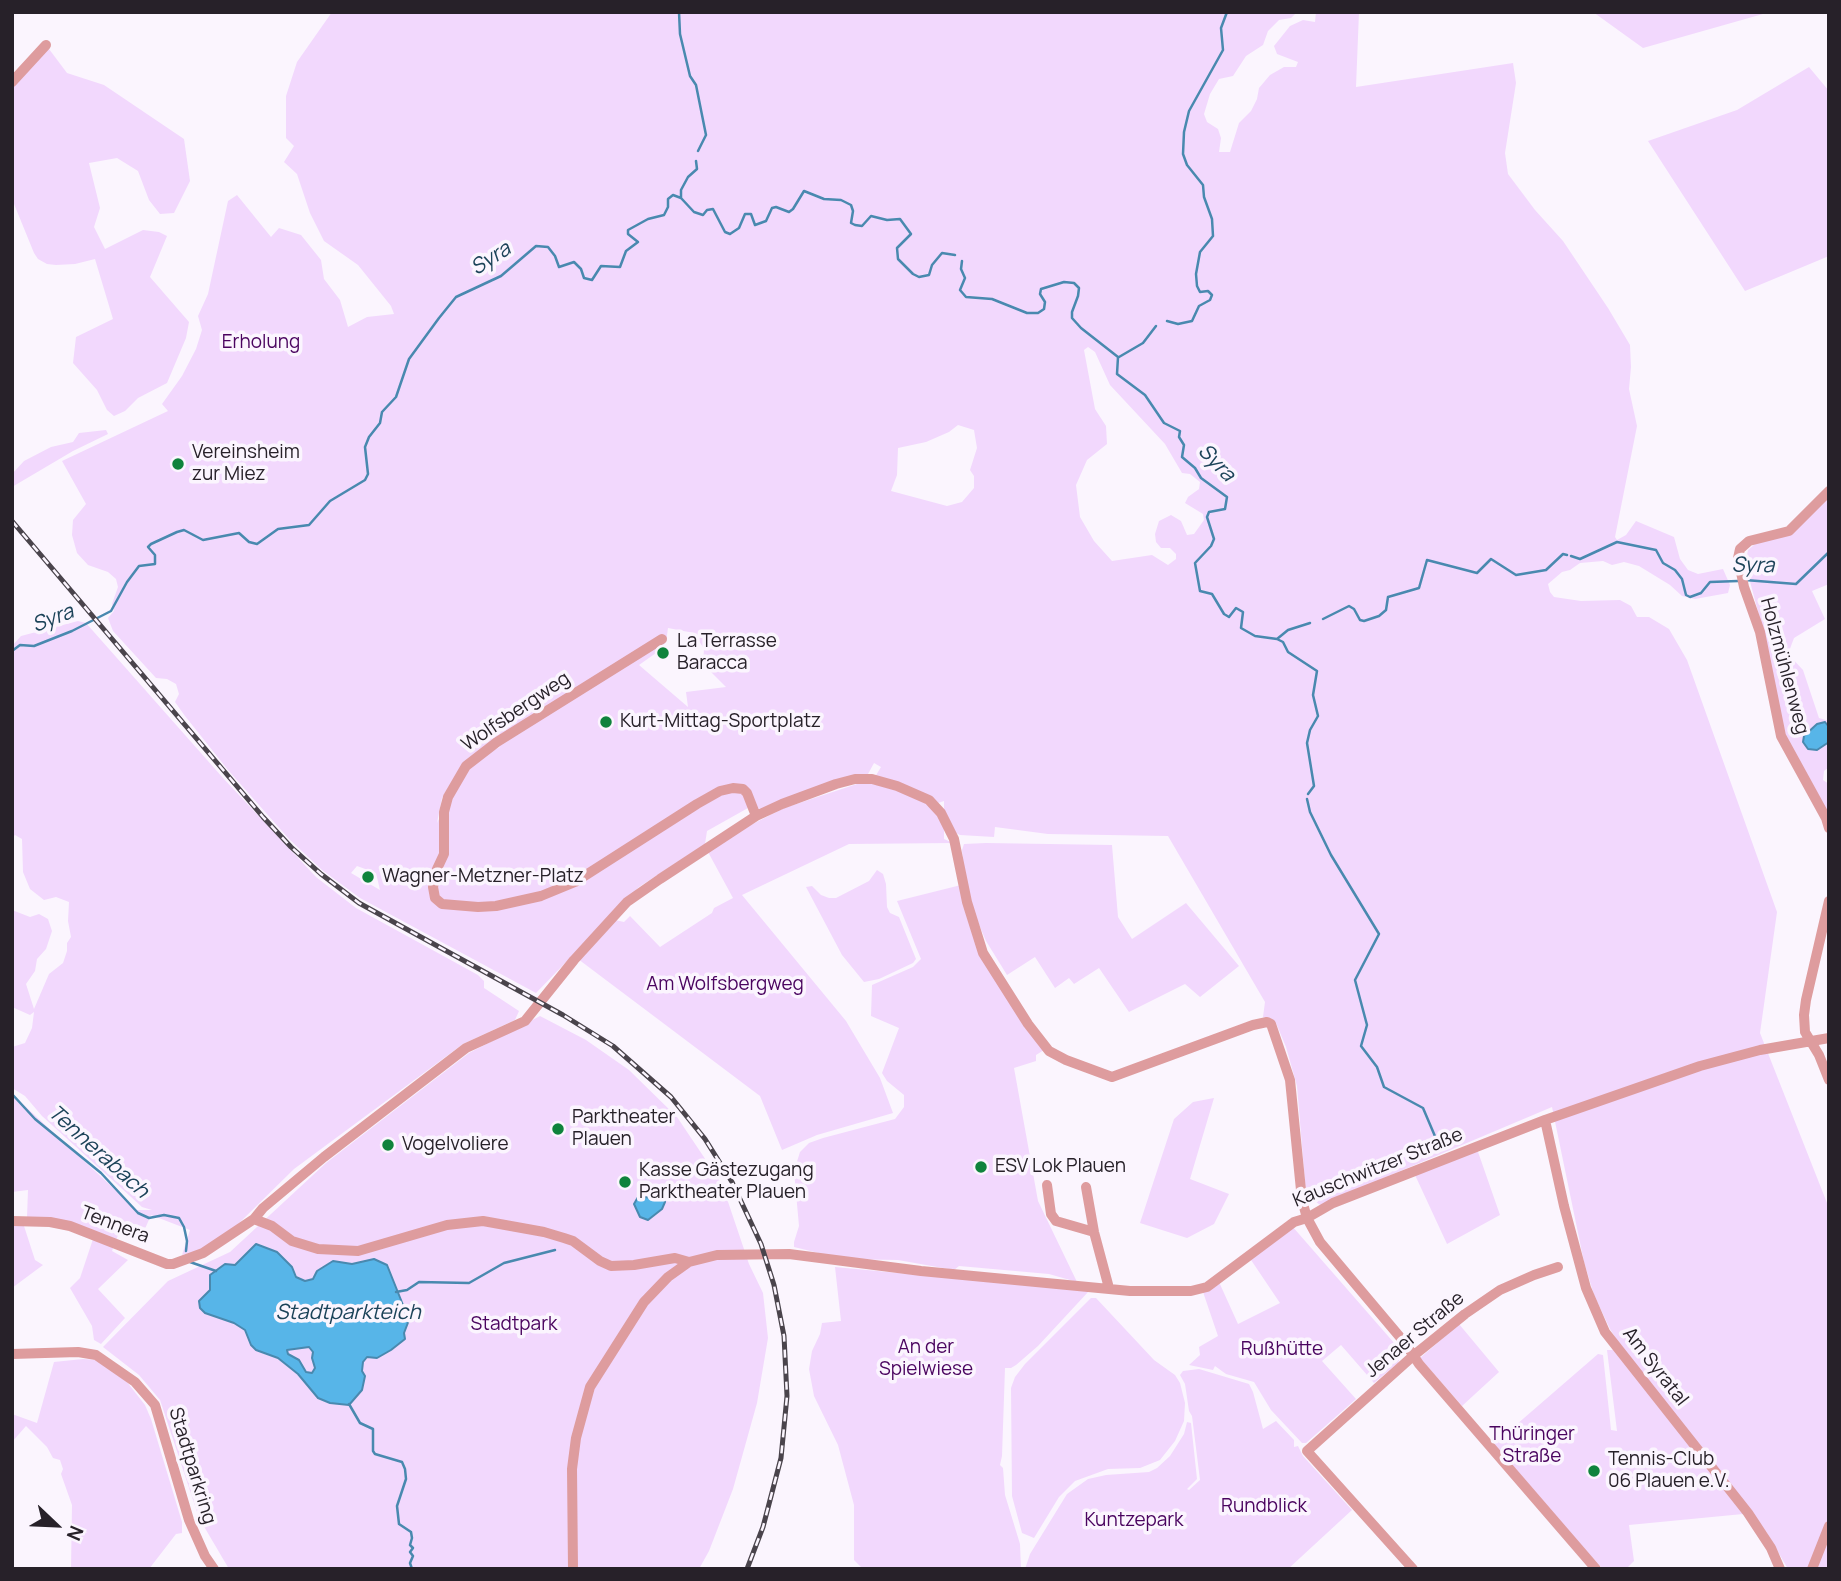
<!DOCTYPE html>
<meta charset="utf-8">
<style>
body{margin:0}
#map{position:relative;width:1841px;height:1581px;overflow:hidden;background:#fbf5fe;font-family:Manrope,sans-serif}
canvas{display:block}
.frame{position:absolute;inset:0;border:14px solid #272129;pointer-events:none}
.north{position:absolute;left:21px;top:1490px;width:70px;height:70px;-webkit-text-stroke:5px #fbf5fe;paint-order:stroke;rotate:113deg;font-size:19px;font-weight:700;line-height:28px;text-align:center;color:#272129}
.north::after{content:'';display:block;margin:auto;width:24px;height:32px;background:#272129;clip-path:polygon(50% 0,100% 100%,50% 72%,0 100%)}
</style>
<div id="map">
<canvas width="1841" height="1581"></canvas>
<div class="frame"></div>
<div class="north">N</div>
</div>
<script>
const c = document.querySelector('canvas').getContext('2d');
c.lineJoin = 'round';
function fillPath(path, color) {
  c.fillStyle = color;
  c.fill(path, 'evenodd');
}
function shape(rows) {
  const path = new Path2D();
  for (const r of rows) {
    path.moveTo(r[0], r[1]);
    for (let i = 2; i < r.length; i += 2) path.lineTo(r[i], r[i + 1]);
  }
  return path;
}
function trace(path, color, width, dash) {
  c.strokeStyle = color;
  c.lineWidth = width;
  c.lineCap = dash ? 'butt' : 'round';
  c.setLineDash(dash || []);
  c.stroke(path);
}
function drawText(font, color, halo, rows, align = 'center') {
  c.font = font + ' Manrope,sans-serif';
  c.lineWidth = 7;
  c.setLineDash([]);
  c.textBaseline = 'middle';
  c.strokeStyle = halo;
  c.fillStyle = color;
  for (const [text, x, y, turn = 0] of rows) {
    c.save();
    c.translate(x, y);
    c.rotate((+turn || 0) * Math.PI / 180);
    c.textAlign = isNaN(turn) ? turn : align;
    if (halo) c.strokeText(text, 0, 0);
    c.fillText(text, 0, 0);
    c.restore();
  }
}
fillPath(shape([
 [332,12,1297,12,1291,18,1279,20,1268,31,1263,45,1246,56,1233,76,1219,79,1210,94,1204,114,1207,122,1218,129,1221,138,1219,152,1230,152,1239,123,1251,111,1257,99,1259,88,1270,75,1284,67,1296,67,1298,62,1277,54,1274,46,1290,26,1303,20,1315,22,1316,12,1359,12,1356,87,1513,63,1516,83,1505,153,1508,174,1535,210,1563,241,1608,308,1630,345,1631,367,1629,389,1637,426,1615,537,1617,540,1626,535,1636,521,1674,537,1680,559,1688,570,1698,574,1723,569,1730,585,1728,593,1695,599,1682,596,1670,585,1639,566,1624,562,1612,565,1603,561,1580,563,1570,570,1562,572,1548,584,1550,592,1554,597,1581,601,1620,600,1631,606,1637,617,1649,617,1669,629,1687,660,1777,912,1760,1033,1829,1208,1829,1569,1788,1569,1767,1533,1750,1511,1743,1514,1629,1525,1634,1561,1626,1569,1603,1569,1581,1545,1494,1444,1598,1354,1603,1355,1611,1430,1617,1431,1607,1350,1612,1350,1620,1345,1610,1329,1594,1295,1584,1262,1552,1107,1320,1205,1306,1194,1297,1086,1286,1047,1276,1023,1263,1017,1265,1002,1168,836,1048,834,995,827,994,837,960,835,954,832,944,812,944,801,938,803,928,797,875,777,881,767,874,763,868,774,764,809,748,808,707,831,705,844,639,887,536,993,360,898,322,870,289,839,228,770,185,716,175,702,179,694,176,684,167,679,156,678,113,631,108,618,114,611,112,604,118,587,116,579,108,572,88,565,77,553,72,535,73,520,86,504,62,461,168,411,162,404,182,376,196,349,202,330,198,316,208,294,228,201,237,195,271,237,279,228,301,235,321,260,324,279,340,300,348,327,367,317,394,314,391,306,358,265,324,241,310,213,297,174,284,162,294,146,286,138,286,96,297,62],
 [1088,347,1095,352,1110,385,1165,444,1182,473,1190,474,1200,482,1199,489,1188,497,1185,503,1203,514,1204,520,1194,534,1187,535,1181,521,1171,515,1159,521,1155,534,1156,542,1161,548,1170,548,1176,554,1176,559,1168,565,1152,555,1112,561,1094,541,1080,517,1076,485,1087,460,1107,444,1106,426,1095,409,1084,350],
 [958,425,974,430,977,448,970,470,974,476,974,488,962,502,947,506,891,491,897,475,898,448,926,442,949,432],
 [668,628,694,633,704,649,703,664,726,687,686,692,688,707,639,665,656,653,666,642],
 [495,740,500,747,482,756,470,765,455,787,437,823,442,798,450,785],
 [357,866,376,873,380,890,351,873],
 [1593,12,1770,12,1643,48],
 [46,45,67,73,104,85,184,139,190,181,174,213,160,214,149,200,138,171,117,158,89,163,100,208,94,227,105,249,143,230,159,232,167,236,150,277,189,322,186,338,167,383,138,398,125,411,114,416,107,410,97,390,73,363,76,337,113,319,95,259,75,264,56,265,47,264,38,259,34,253,12,199,12,82],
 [1809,67,1829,91,1829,256,1745,291,1648,141,1737,110],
 [106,430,108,434,73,451,12,487,12,474,24,461,51,447,73,442,79,433],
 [1829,495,1829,584,1812,591,1825,619,1794,638,1788,654,1803,670,1819,718,1829,721,1829,727,1825,722,1808,749,1817,750,1829,742,1829,767,1824,771,1823,780,1829,784,1829,818,1781,736,1760,619,1748,574,1747,555,1748,550,1755,544,1790,535],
 [78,621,86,623,223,778,316,877,356,908,478,975,484,981,484,988,519,1011,515,1020,463,1044,294,1169,230,1232,201,1250,182,1255,190,1230,151,1215,141,1238,120,1230,112,1251,128,1260,98,1289,125,1318,101,1344,94,1340,92,1326,70,1288,80,1278,93,1239,49,1218,27,1217,28,1190,12,1192,12,1094,137,1210,152,1210,142,1207,42,1116,25,1096,12,1088,12,1047,25,1043,32,1028,34,1012,30,1015,12,1007,12,910,30,917,39,914,48,919,52,931,46,949,37,959,35,971,26,984,34,1009,49,974,63,963,67,951,67,943,71,937,68,921,69,902,56,897,44,900,30,889,23,872,22,839,15,835,12,838,12,646,21,636],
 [860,783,883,785,927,803,934,808,944,829,944,839,953,843,849,844,742,895,846,1021,880,1078,893,1113,817,1135,782,1150,760,1096,578,959,615,920,624,922,630,916,660,947,712,913,714,908,733,898,708,852,741,830,784,808],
 [986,843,1112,845,1118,917,1132,939,1186,903,1239,966,1200,997,1185,984,1129,1012,1099,968,1074,984,1069,978,1055,988,1035,957,1007,975,986,941,975,915,964,875,962,850,964,844],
 [877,870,883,874,886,884,887,907,890,913,899,917,916,959,913,963,879,979,864,982,842,955,806,887,812,886,821,895,829,898,836,898,869,881],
 [961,885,970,925,1044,1050,1036,1055,1036,1061,1014,1068,1038,1201,1077,1282,1049,1274,959,1266,954,1270,898,1260,843,1259,794,1247,794,1242,799,1226,794,1171,800,1152,809,1143,823,1138,895,1119,904,1107,904,1095,887,1081,882,1073,899,1028,871,1016,872,985,913,967,921,959,897,901],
 [540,1016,586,1040,629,1070,677,1117,722,1184,749,1264,763,1293,768,1338,757,1403,733,1489,709,1551,699,1569,229,1569,199,1518,160,1400,139,1375,103,1347,168,1281,230,1252,326,1163,469,1053],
 [1214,1098,1190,1179,1229,1194,1214,1224,1187,1238,1140,1223,1174,1119,1193,1102],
 [1477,1149,1500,1215,1447,1244,1415,1175],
 [12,1225,24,1226,35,1260,43,1265,12,1288],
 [1292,1226,1402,1352,1398,1363,1374,1383,1341,1345,1322,1361,1356,1399,1306,1443,1302,1443,1271,1410,1254,1382,1226,1374,1215,1366,1213,1370,1189,1365,1200,1355,1199,1347,1218,1336,1203,1292,1219,1282,1238,1324,1280,1303,1251,1260],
 [835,1267,1089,1291,1038,1346,1016,1365,1011,1368,1005,1368,1002,1456,1000,1465,1003,1468,1005,1495,1020,1544,1021,1569,863,1569,854,1560,854,1505,838,1445,814,1396,809,1369,812,1351,820,1334,822,1323,841,1321],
 [1091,1298,1096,1298,1154,1360,1175,1375,1180,1383,1185,1403,1184,1421,1175,1441,1160,1460,1140,1468,1108,1469,1075,1481,1059,1497,1034,1538,1022,1533,1012,1496,1011,1388,1015,1377,1025,1364],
 [1459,1324,1499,1372,1462,1406,1420,1358],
 [83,1359,97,1360,127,1382,145,1405,151,1419,182,1522,182,1533,176,1534,149,1569,71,1569,72,1505,61,1474,63,1469,60,1460,53,1458,47,1447,26,1426,12,1442,12,1414,37,1423,54,1362],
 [1199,1369,1249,1384,1253,1392,1263,1429,1276,1421,1294,1440,1294,1447,1298,1446,1303,1456,1352,1510,1288,1569,1025,1569,1030,1554,1067,1494,1088,1479,1106,1475,1149,1472,1157,1468,1170,1456,1184,1434,1187,1422,1191,1423,1197,1479,1187,1489,1189,1490,1200,1480,1192,1416,1189,1411,1185,1384,1180,1375,1183,1371]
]), '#f2d8fd');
const water = shape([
 [1825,722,1829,727,1829,742,1817,750,1808,749,1803,742,1804,736,1817,724,1825,722],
 [638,1197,664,1198,665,1202,662,1209,648,1220,640,1217,634,1204,638,1197],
 [256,1244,277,1252,292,1267,296,1277,305,1281,313,1279,317,1271,333,1261,352,1264,374,1259,387,1265,409,1320,404,1333,405,1339,391,1350,377,1358,367,1357,363,1362,362,1371,365,1376,362,1390,349,1405,330,1403,318,1398,298,1374,278,1358,256,1350,251,1345,245,1330,234,1323,205,1313,200,1308,199,1301,210,1290,210,1275,225,1264,235,1265,256,1244],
 [309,1347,313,1352,312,1358,315,1368,312,1373,306,1372,299,1360,288,1354,287,1350,309,1347]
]);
fillPath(water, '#57b5e8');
trace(water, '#4989af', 2);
trace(shape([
 [679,12,680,34,690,76,696,85,706,135,698,151],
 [681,198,681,190,688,177,697,169,696,161],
 [962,261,961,269,965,278,960,290,966,297,992,299,1027,313,1038,313,1044,309,1045,302,1040,294,1041,289,1064,282,1074,283,1079,288,1078,296,1072,312,1072,318,1081,328,1118,357,1117,374,1145,395,1164,423,1180,431,1179,437,1184,445,1182,457,1195,468,1201,478,1227,497,1225,509,1209,512,1207,517,1214,539,1211,546,1195,563,1200,591,1212,594,1224,614,1229,617,1236,608,1243,612,1241,628,1255,636,1277,639,1288,630,1310,623],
 [1167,321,1178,324,1192,321,1199,306,1210,300,1212,295,1208,291,1200,292,1197,286,1196,274,1200,252,1213,236,1212,219,1204,197,1203,185,1187,165,1183,154,1184,132,1189,111,1223,50,1221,28,1227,12],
 [1119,357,1143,343,1156,326],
 [1571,556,1580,559,1617,542,1656,550,1663,563,1675,570,1682,579,1686,595,1690,597,1701,593,1710,582,1738,581],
 [1745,580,1796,584,1829,552],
 [1323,619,1349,606,1354,609,1360,620,1364,621,1379,616,1386,610,1388,597,1419,588,1427,560,1477,573,1491,559,1516,575,1546,570,1563,554,1567,555],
 [1277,639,1283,642,1288,652,1317,671,1313,695,1318,716,1310,730,1307,743,1314,786,1308,794],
 [12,651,20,645,34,646,72,631,111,611,127,582,139,566,155,564,155,555,148,547,151,544,177,532,184,530,203,540,239,533,249,542,257,544,278,529,309,525,330,501,365,480,368,474,365,447,369,437,380,423,382,412,396,397,409,359,439,318,456,297,501,276,536,246,548,247,555,256,559,267,574,262,581,269,584,278,592,280,601,266,620,267,626,251,638,242,628,234,628,230,648,219,664,215,668,207,668,199,673,195,681,198,694,212,703,215,707,210,713,209,725,232,730,234,739,228,745,214,751,214,755,225,766,221,772,208,776,207,789,212,793,209,804,191,824,199,841,200,851,205,853,211,851,223,855,225,862,226,871,216,887,220,900,219,911,234,897,248,898,259,913,274,919,277,929,275,932,265,942,253,955,255],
 [1307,799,1310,812,1331,855,1379,934,1355,980,1367,1025,1361,1046,1377,1067,1384,1087,1423,1108,1440,1148],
 [12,1094,35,1119,101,1173,138,1213,149,1218,164,1215,179,1218,184,1227,187,1241,186,1251],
 [190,1262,216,1271],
 [396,1292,407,1290,419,1282,469,1283,504,1263,555,1250],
 [349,1404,360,1423,373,1429,373,1451,375,1454,402,1462,405,1469,406,1479,397,1506,399,1524,411,1532,412,1538,410,1545,413,1548,410,1552,413,1556,410,1563,412,1569]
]), '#4989af', 2.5);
trace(shape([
 [12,82,46,45],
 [1829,491,1789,531,1749,541,1740,549,1738,558,1744,587,1760,632,1781,736,1826,818,1829,828],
 [662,639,497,742,466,766,448,797,444,812,444,854,437,869,433,887,435,898,442,904,478,907,496,906,541,896,575,882,697,804,720,791,733,788,743,789,747,793,756,816],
 [1829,901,1806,1000,1804,1015,1805,1032,1819,1055,1829,1080],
 [1545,1120,1564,1206,1586,1288,1605,1332,1748,1513,1771,1548,1780,1569],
 [1047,1185,1051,1214,1056,1221,1094,1232],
 [1086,1187,1094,1232,1109,1288],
 [254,1219,272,1226,292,1241,318,1249,358,1251,447,1225,483,1221,544,1232,564,1238,573,1241,600,1261,611,1266,634,1265,675,1258,689,1262],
 [12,1221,50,1222,70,1226,167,1264,173,1264,203,1253,254,1219,263,1208,324,1157,466,1048,525,1021,574,960,627,902,660,879,756,816,782,804,836,784,855,779,872,779,897,786,929,800,941,813,954,839,967,902,983,953,1028,1024,1049,1051,1066,1060,1112,1077,1253,1025,1267,1022,1271,1024,1290,1080,1302,1200,1307,1218,1320,1242,1405,1343,1419,1364,1596,1569],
 [12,1354,78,1352,96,1355,135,1382,155,1405,189,1520,205,1556,214,1569],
 [573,1569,572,1469,576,1438,590,1387,644,1302,668,1277,689,1262,717,1255,789,1254,921,1271,1130,1291,1191,1291,1207,1287,1294,1222,1307,1218,1333,1203,1545,1120,1700,1066,1760,1050,1829,1038],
 [1413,1569,1307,1451,1413,1356,1465,1314,1500,1290,1534,1275,1558,1267],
 [1812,1569,1829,1526]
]), '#de9c9e', 10);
const rail = shape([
 [12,521,263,817,291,847,321,874,359,903,563,1015,613,1046,671,1097,705,1139,732,1182,761,1244,774,1285,784,1336,787,1396,781,1458,763,1527,747,1569]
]);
trace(rail, '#4a444c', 5);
trace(rail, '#fbf5fe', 2.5, [8]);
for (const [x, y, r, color] of [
 [178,464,7,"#0f833c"],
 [663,653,7,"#0f833c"],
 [606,722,7,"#0f833c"],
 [368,877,7,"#0f833c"],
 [558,1129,7,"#0f833c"],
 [388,1145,7,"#0f833c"],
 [981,1167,7,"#0f833c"],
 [625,1182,7,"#0f833c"],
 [1594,1471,7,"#0f833c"]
]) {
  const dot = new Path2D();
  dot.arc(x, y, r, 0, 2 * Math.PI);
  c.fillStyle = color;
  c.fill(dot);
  trace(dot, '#fbf5fe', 2.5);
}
drawText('19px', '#4a045f', '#fbf5fe', [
 ["Erholung",261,343],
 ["Am Wolfsbergweg",725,985],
 ["Stadtpark",514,1325],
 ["An der",926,1348],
 ["Spielwiese",926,1370],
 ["Rußhütte",1282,1350],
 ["Thüringer",1532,1435],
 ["Straße",1532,1457],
 ["Rundblick",1264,1507],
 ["Kuntzepark",1134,1521]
]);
drawText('19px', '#272129', '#fbf5fe', [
 ["Vereinsheim",192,453],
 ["zur Miez",192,475],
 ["La Terrasse",677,642],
 ["Baracca",677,664],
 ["Kurt-Mittag-Sportplatz",620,722],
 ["Wagner-Metzner-Platz",382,877],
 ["Parktheater",572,1118],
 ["Plauen",572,1140],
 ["Vogelvoliere",402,1145],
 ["ESV Lok Plauen",995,1167],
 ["Kasse Gästezugang",639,1171],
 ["Parktheater Plauen",639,1193],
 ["Tennis-Club",1608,1460],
 ["06 Plauen e.V.",1608,1482]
], 'left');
drawText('19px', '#272129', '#fbf5fe', [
 ["Holzmühlenweg",1784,666,75],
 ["Wolfsbergweg",516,712,-34],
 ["Kauschwitzer Straße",1378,1168,-22],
 ["Tennera",115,1225,21],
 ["Jenaer Straße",1415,1335,-40],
 ["Am Syratal",1655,1367,52],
 ["Stadtparkring",192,1466,73]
]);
drawText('italic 21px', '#1c4359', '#fbf5fe', [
 ["Syra",491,259,-33],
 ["Syra",1216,463,46],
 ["Syra",1753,566,1],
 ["Syra",53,619,-21],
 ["Tennerabach",98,1152,42],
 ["Stadtparkteich",348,1313]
]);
</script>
